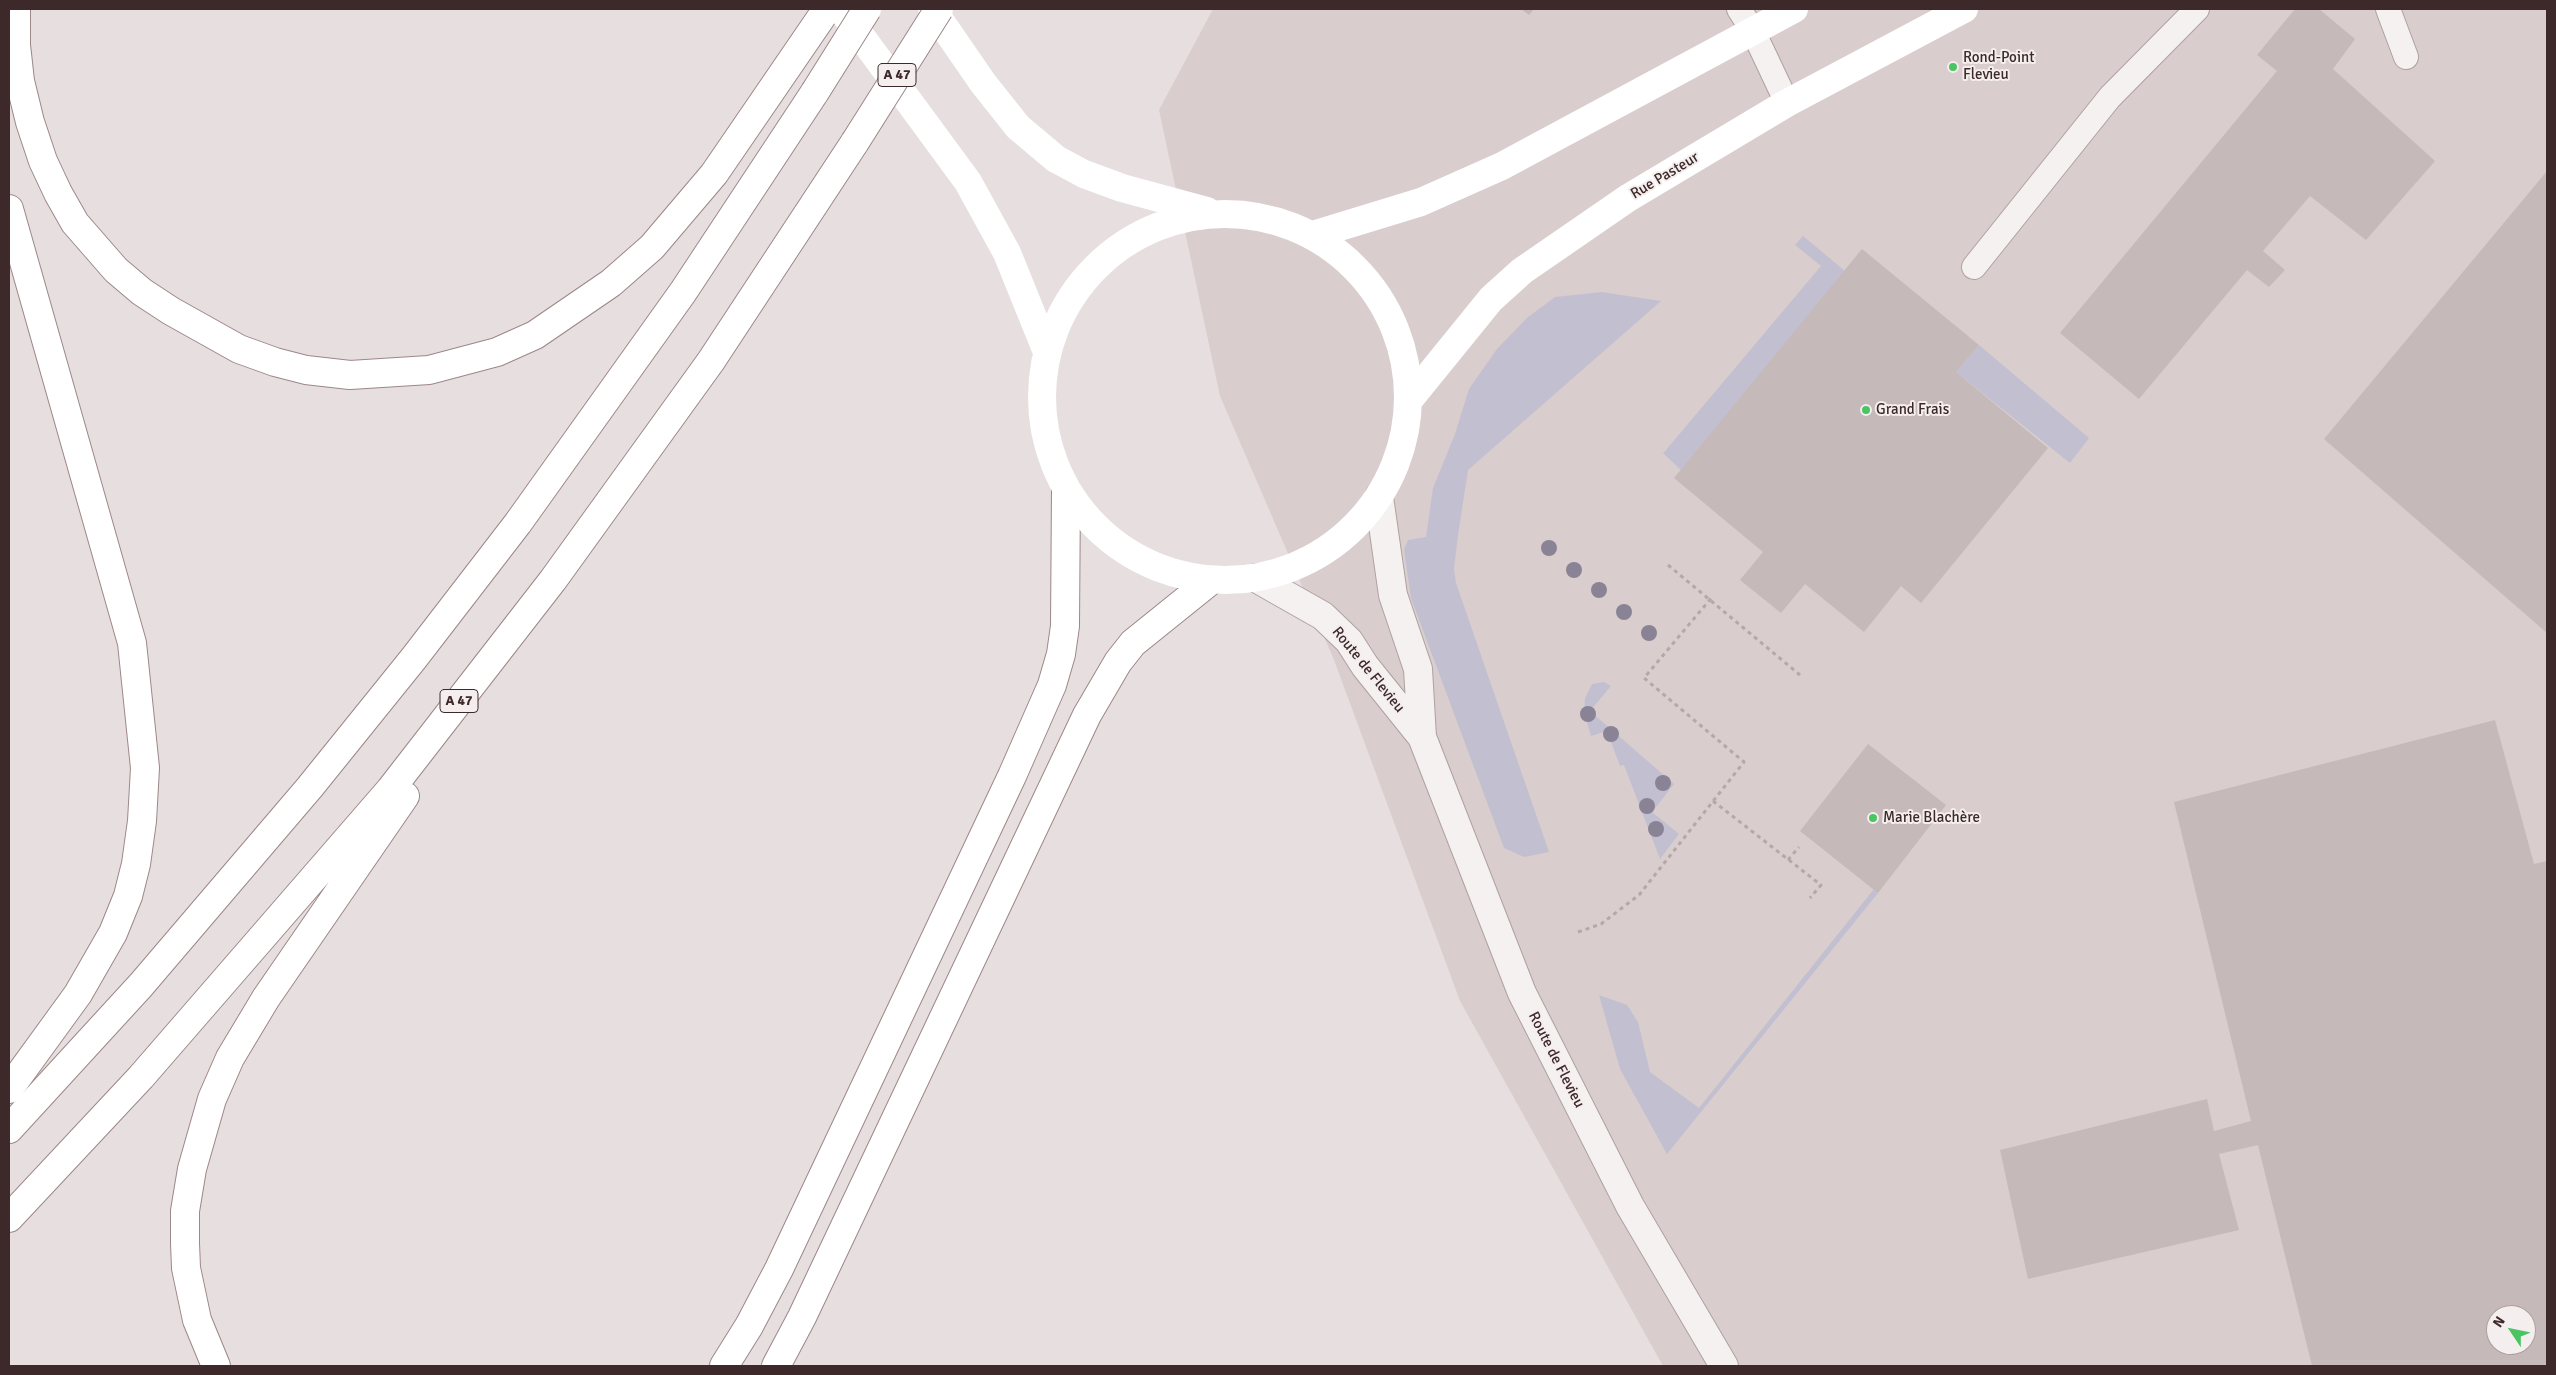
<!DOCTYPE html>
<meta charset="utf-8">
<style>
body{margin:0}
#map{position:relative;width:2556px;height:1375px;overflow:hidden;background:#e7dfdf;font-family:Signika,sans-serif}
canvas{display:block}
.frame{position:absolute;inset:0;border:10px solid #3d2929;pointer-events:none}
.north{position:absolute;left:2486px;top:1305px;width:50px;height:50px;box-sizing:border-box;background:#f5eeee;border:1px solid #ab9f9f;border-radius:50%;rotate:304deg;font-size:14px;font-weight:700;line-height:20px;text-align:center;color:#3d2929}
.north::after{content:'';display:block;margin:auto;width:18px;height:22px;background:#4bc564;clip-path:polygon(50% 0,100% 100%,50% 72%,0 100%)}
</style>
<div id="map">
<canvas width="2556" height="1375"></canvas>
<div class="frame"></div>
<div class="north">N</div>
</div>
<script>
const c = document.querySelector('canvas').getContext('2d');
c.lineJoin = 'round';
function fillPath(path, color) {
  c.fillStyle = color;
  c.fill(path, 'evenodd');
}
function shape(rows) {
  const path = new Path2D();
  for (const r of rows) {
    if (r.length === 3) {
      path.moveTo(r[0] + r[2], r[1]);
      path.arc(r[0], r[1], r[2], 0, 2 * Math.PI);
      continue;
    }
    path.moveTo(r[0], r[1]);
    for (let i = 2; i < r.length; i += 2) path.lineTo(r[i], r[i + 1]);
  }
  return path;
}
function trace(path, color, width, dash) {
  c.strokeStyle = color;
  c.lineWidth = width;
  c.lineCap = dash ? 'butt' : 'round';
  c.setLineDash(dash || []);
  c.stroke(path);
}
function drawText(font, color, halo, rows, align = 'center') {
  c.font = font + ' Signika,sans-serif';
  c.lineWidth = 4;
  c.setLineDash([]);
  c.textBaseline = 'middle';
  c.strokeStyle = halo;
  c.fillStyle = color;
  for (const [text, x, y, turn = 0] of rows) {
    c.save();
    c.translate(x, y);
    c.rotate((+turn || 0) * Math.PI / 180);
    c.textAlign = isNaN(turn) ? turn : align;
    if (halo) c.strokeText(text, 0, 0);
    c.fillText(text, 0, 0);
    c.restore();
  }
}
fillPath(shape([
 [1213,9,2547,9,2547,1366,1663,1366,1460,1001,1334,660,1220,396,1159,110],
 [2496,1315,2526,1315,2526,1345,2496,1345]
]), '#d9cdcd');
fillPath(shape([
 [1803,236,1845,271,1681,470,1663,453,1666,450,1821,266,1795,245],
 [1602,292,1661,301,1468,470,1458,535,1454,569,1456,583,1549,852,1524,857,1504,848,1411,598,1404,550,1408,540,1426,537,1433,488,1455,434,1469,389,1497,349,1527,318,1555,297],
 [1979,345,2089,438,2070,463,1956,372],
 [1604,682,1611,686,1590,711,1674,784,1652,812,1679,834,1660,859,1624,765,1620,766,1607,731,1591,736,1584,712,1585,698,1592,684],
 [1874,889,1878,893,1667,1154,1620,1069,1599,995,1627,1005,1638,1022,1650,1072,1699,1108]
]), '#c2c0d0');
fillPath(shape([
 [1521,9,1534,9,1529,15],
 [2295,9,2319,9,2355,39,2333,69,2435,161,2366,240,2310,196,2263,251,2285,270,2269,287,2247,270,2139,399,2060,333,2277,71,2257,55],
 [2547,171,2547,633,2324,439],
 [1862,249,1979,345,1956,372,2048,448,1921,603,1901,586,1864,632,1805,584,1781,613,1740,580,1763,552,1674,478],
 [2495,720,2534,864,2547,861,2547,1366,2312,1366,2258,1145,2219,1154,2239,1230,2028,1279,2000,1150,2207,1099,2214,1131,2251,1121,2174,802],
 [2496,1315,2526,1315,2526,1345,2496,1345],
 [1868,744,1946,805,1878,893,1800,831]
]), '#c6b9ba');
const service = shape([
 [1739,9,1753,31,1787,103],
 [2388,9,2406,57],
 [1974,267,2110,97,2197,9]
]);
const tertiary = shape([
 [1379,497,1393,595,1418,669,1422,737],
 [1256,578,1323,616,1349,641,1365,666,1422,737,1522,993,1630,1206,1724,1366]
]);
const trunk = shape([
 [9,209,132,643,145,768,142,821,136,864,128,896,113,933,78,994,9,1089],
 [776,1366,802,1317,1087,715,1118,662,1133,643,1210,581]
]);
const motorway = shape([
 [16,9,16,45,20,81,30,122,43,161,58,193,75,223,116,270,142,292,171,311,239,349,275,362,306,370,350,375,429,370,497,352,535,335,611,283,652,247,714,174,827,9],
 [9,1129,141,985,310,787,414,658,518,523,683,292,815,92],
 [9,1218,141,1077,390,790,553,580,711,361,855,142],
 [216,1366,197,1320,186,1268,185,1243,185,1211,192,1169,212,1099,230,1058,266,998,405,796],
 [724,1366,749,1326,779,1269,1012,776,1052,685,1061,654,1065,626,1066,490]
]);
trace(service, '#ada1a1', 26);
trace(tertiary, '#ada1a1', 30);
trace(trunk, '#9d8788', 30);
trace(motorway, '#9d8788', 30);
trace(shape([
 [1668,565,1800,675],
 [1713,801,1821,885,1810,898],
 [1788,860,1799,847],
 [1578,932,1601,924,1639,895,1744,762,1644,678,1713,596]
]), '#b3a9a9', 3, [4, 4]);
trace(service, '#f6f1f1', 24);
trace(tertiary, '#f6f1f1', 28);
trace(shape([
 [841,9,968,182,1007,253,1047,352],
 [932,9,983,83,1018,127,1056,159,1084,174,1122,188,1207,211],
 [1225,397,183],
 [1313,235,1421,202,1502,166,1794,9],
 [1409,400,1491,299,1522,271,1628,198,1787,103,1964,9]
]), '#fff', 28);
trace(trunk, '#fff', 28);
trace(motorway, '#fff', 28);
const motorwayBridge = shape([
 [815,92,867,9],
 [855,142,939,9]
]);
trace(motorwayBridge, '#9d8788', 30, []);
trace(motorwayBridge, '#fff', 28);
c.fillStyle = '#898395';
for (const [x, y] of [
 [1549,548],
 [1574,570],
 [1599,590],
 [1624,612],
 [1649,633],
 [1588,714],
 [1611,734],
 [1663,783],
 [1647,806],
 [1656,829]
]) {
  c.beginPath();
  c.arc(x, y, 8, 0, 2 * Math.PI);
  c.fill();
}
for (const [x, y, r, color] of [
 [1953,67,5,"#4bc564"],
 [1866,410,5,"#4bc564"],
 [1873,818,5,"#4bc564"]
]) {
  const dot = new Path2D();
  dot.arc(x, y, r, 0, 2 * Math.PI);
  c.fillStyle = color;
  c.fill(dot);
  trace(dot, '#f5eeee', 2);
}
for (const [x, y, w] of [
 [897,75,38],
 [459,701,38]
]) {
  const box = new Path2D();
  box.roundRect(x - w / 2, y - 11.5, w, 23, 4);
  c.fillStyle = '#f5eeee';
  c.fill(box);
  trace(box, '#3d2929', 1);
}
drawText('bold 14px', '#3d2929', null, [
 ["A 47",897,75],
 ["A 47",459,701]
]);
drawText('15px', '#3d2929', '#f5eeee', [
 ["Rond-Point",1963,58],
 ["Flevieu",1963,75],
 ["Grand Frais",1876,410],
 ["Marie Blachère",1883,818]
], 'left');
drawText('15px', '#3d2929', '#f5eeee', [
 ["Rue Pasteur",1665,176,-31],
 ["Route de Flevieu",1368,670,51],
 ["Route de Flevieu",1556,1060,63]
]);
</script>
